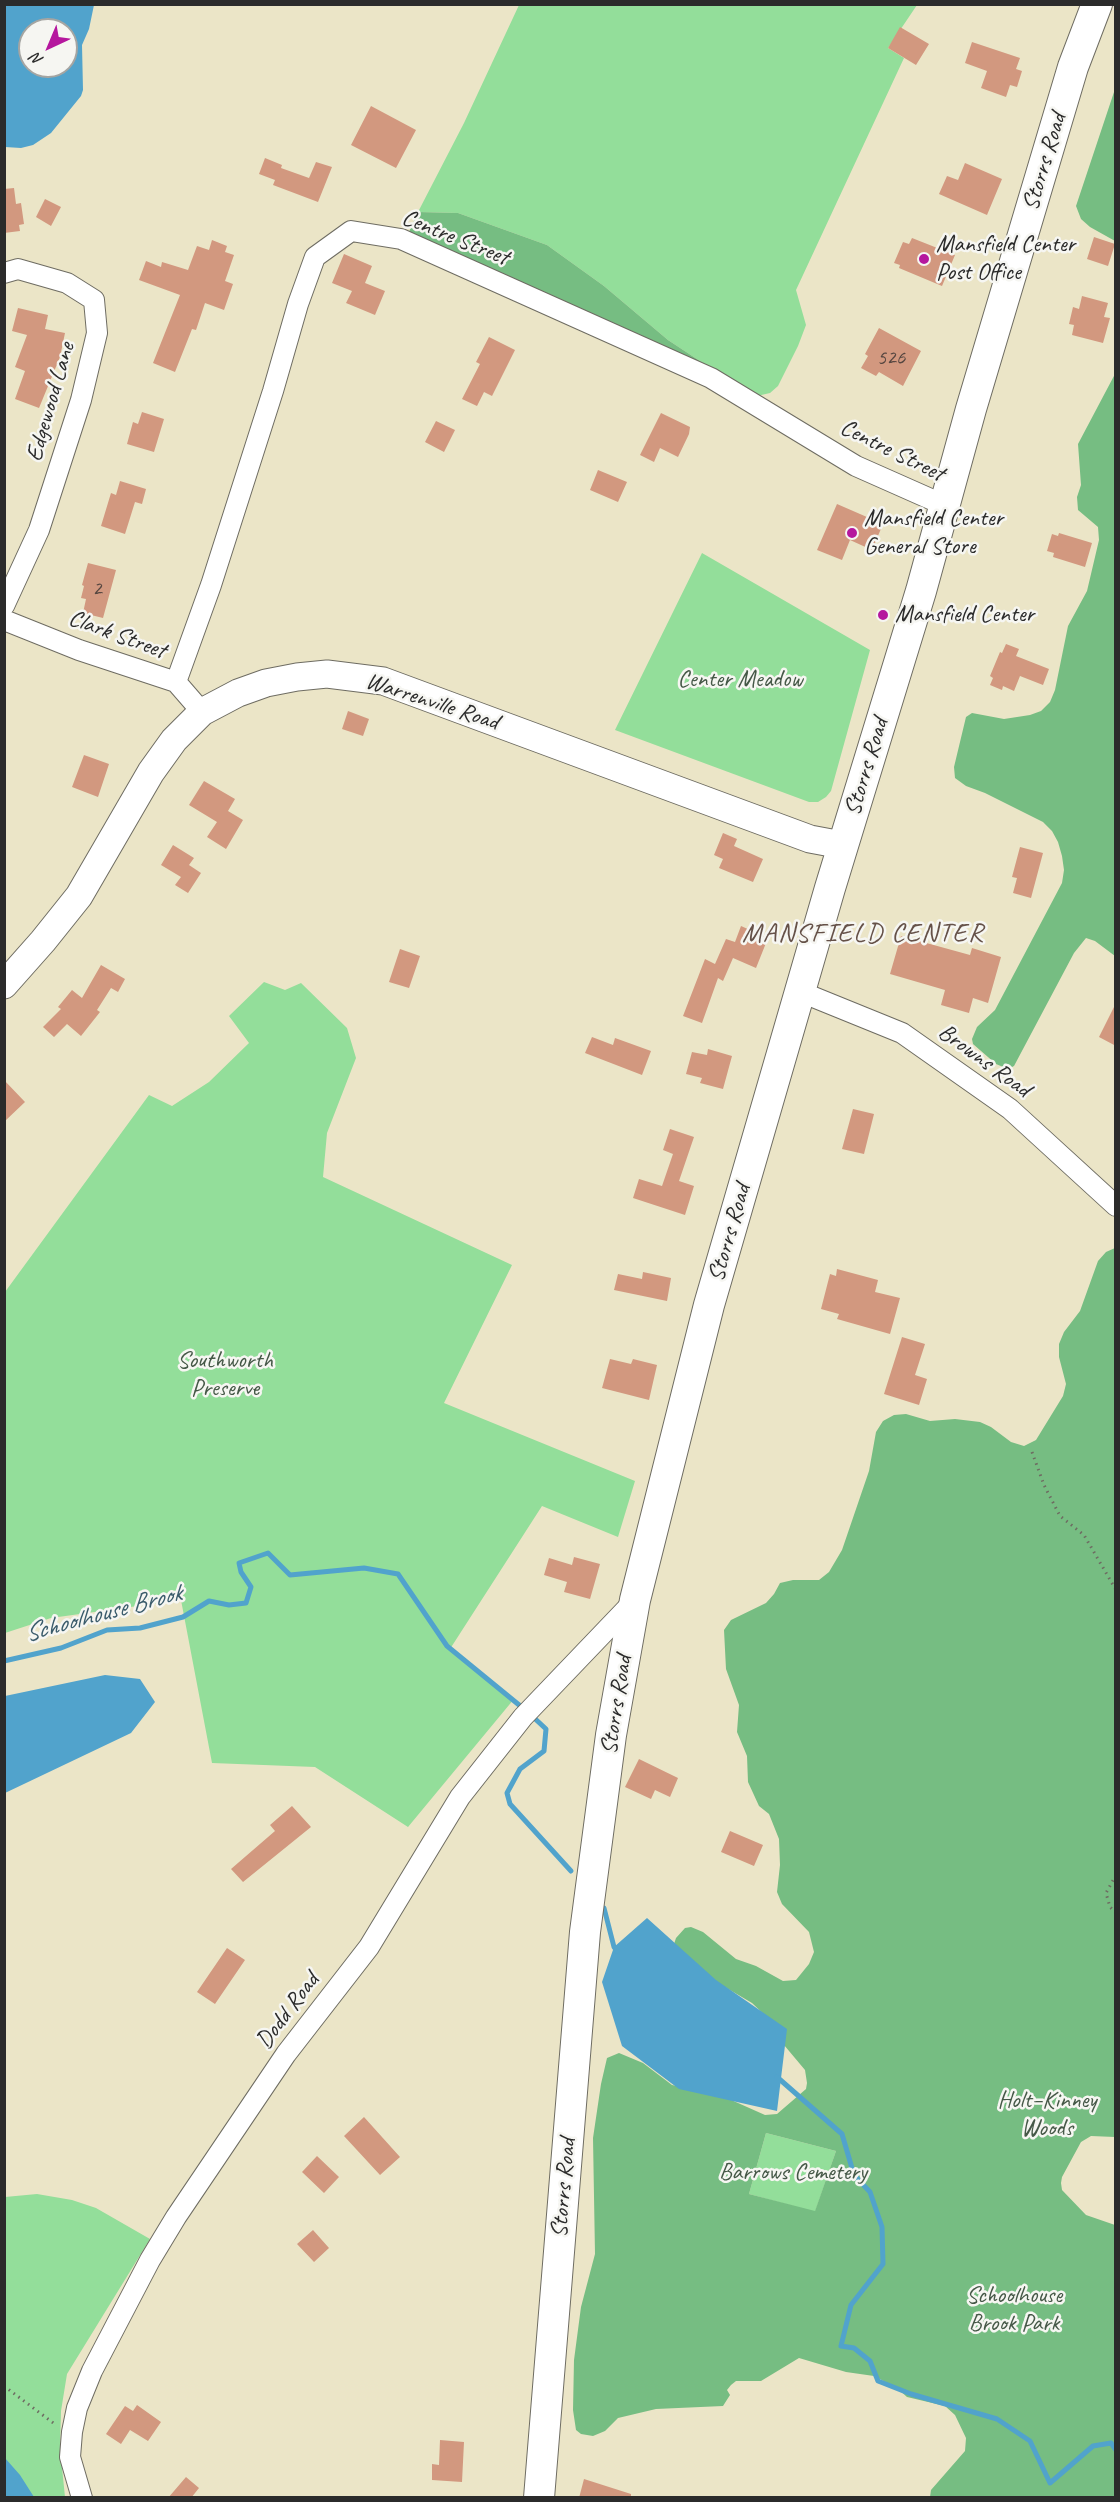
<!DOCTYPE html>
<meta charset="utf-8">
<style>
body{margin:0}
#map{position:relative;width:1120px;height:2502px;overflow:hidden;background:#ebe5c7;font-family:Caveat,sans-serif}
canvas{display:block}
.frame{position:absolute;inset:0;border:6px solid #2b2b2b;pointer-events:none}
.north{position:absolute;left:18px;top:18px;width:60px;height:60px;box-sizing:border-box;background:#f6f6f2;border:2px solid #a5a5a2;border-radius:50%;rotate:224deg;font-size:16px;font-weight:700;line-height:24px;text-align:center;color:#2b2b2b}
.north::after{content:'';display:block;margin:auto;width:21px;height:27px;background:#b5179e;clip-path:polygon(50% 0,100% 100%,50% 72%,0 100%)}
</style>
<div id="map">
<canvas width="1120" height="2502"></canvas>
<div class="frame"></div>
<div class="north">N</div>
</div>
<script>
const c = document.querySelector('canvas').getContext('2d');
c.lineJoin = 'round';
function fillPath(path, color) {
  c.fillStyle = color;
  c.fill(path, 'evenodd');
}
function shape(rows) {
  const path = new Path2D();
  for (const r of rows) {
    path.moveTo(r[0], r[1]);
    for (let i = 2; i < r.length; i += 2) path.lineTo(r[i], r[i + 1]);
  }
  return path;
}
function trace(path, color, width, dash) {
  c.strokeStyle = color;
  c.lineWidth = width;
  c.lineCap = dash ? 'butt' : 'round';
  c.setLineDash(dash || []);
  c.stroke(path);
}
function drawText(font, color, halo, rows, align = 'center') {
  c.font = font + ' Caveat,sans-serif';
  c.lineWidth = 5;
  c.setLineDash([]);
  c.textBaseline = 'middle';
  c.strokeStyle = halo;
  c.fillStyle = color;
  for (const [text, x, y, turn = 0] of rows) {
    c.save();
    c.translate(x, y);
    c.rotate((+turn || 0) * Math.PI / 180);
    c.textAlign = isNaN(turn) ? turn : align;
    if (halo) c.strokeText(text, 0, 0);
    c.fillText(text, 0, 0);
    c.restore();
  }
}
fillPath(shape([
 [519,5,917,5,888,48,904,58,796,290,806,325,798,346,778,386,770,393,757,396,706,365,668,340,604,286,547,245,458,213,418,212,464,123],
 [702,553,870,650,831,791,826,797,818,802,809,802,615,730],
 [264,982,285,990,301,983,347,1028,356,1058,327,1133,323,1177,512,1265,444,1403,635,1481,618,1537,542,1506,450,1649,514,1699,408,1827,315,1767,212,1763,181,1600,51,1618,5,1633,5,1292,149,1095,172,1106,209,1082,249,1043,229,1016],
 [766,2133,836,2151,815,2212,749,2194],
 [37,2194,72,2200,96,2208,150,2239,67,2374,61,2411,60,2448,65,2497,5,2498,5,2197]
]), '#93de9a');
fillPath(shape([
 [1115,89,1116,241,1115,241,1090,227,1081,219,1076,206],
 [418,212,458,213,547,245,604,286,668,340,706,365,408,234],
 [1115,374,1115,956,1095,941,1086,938,1074,953,1014,1066,1008,1069,996,1064,973,1044,972,1039,977,1027,995,1010,1062,883,1064,870,1062,856,1058,842,1052,831,1043,822,985,793,966,786,955,778,954,767,966,717,972,713,1004,719,1030,715,1041,711,1050,702,1055,690,1068,626,1087,591,1099,540,1098,527,1078,510,1077,497,1081,485,1078,444],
 [1115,1248,1115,2137,1091,2136,1081,2142,1062,2177,1061,2183,1062,2190,1086,2215,1115,2225,1115,2497,930,2497,931,2490,965,2451,966,2438,955,2415,945,2406,907,2397,897,2388,874,2376,846,2372,799,2358,761,2381,736,2381,731,2385,727,2390,730,2395,723,2406,656,2409,618,2418,605,2431,593,2436,581,2434,576,2430,573,2410,574,2360,581,2307,595,2254,593,2138,601,2084,607,2058,619,2053,643,2063,672,2085,720,2095,765,2115,777,2114,806,2089,807,2083,805,2070,784,2045,772,2022,752,2003,713,1980,674,1944,676,1938,685,1928,691,1927,703,1932,736,1959,756,1966,783,1981,796,1980,809,1964,814,1952,809,1932,782,1904,777,1892,780,1865,779,1839,769,1814,759,1806,748,1782,747,1756,737,1732,739,1705,726,1669,724,1630,731,1620,766,1603,774,1594,780,1583,793,1580,819,1580,829,1572,842,1550,869,1471,876,1432,883,1421,894,1415,906,1414,930,1421,955,1419,980,1422,991,1427,1011,1442,1024,1446,1036,1440,1063,1396,1066,1384,1059,1357,1059,1344,1064,1332,1080,1311,1098,1261,1106,1252],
 [766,2133,836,2151,815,2211,749,2194]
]), '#76bd82');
fillPath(shape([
 [4,5,94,5,89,29,82,45,83,90,81,96,51,133,33,145,21,148,5,147],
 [30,30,66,30,66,66,30,66],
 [105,1675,140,1679,155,1702,131,1733,5,1793,5,1696],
 [647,1918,716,1980,787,2029,777,2111,679,2089,622,2046,602,1982,614,1947],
 [5,2458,20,2475,34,2497,5,2497]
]), '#51a3cc');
trace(shape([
 [4,1661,61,1648,107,1630,140,1628,183,1617,209,1601,229,1605,246,1603,251,1587,241,1572,239,1563,268,1553,290,1575,364,1568,398,1574,447,1646,524,1709],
 [531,1715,546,1729,544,1751,520,1769,507,1793,510,1804,571,1871],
 [604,1908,614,1947,617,1951],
 [777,2077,842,2134,854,2175,870,2192,882,2227,883,2264,851,2305,841,2346,854,2348,870,2361,878,2381,911,2394,997,2419,1030,2441,1050,2483,1093,2446,1111,2443,1116,2450]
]), '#51a3cc', 5);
fillPath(shape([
 [900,27,929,44,916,65,888,48],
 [972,42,1020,58,1016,69,1022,71,1017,87,1010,85,1006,97,981,88,987,71,965,63],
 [371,106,416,130,396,168,351,145],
 [265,158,282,165,281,168,309,178,316,162,332,167,318,202,273,185,275,180,259,174],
 [965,163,1002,179,987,215,939,194,947,176,958,180],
 [14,188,16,204,21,203,24,224,19,225,20,231,4,233,4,189],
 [45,199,61,207,51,226,36,217],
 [1094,237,1115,244,1108,266,1087,259],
 [912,238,955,255,942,286,899,268,900,265,894,263,903,242,909,244],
 [212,240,227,246,225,252,234,255,225,281,233,284,224,310,205,303,196,330,192,329,175,372,153,363,180,295,139,280,146,261,161,267,162,262,188,270,197,246,209,250],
 [344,254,372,266,365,283,385,291,375,315,346,303,352,291,332,283],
 [1082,296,1108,303,1104,317,1110,318,1103,343,1072,335,1074,325,1069,324,1073,307,1079,309],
 [18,308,48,315,45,329,65,333,60,357,39,408,15,399,25,371,15,367,27,335,12,331],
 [879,328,921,351,903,386,879,372,876,376,861,368,868,356,865,354],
 [489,337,515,350,492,396,484,392,477,406,462,399,480,364,476,362],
 [142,412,164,419,154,452,127,444,133,422,138,424],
 [661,413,690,427,689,434,678,457,660,448,654,462,640,455],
 [436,421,455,430,444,452,425,442],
 [598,470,627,482,618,502,590,490],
 [120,481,146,489,142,504,135,502,125,534,101,526,111,493,116,495],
 [837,504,883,524,872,550,850,540,842,560,817,550],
 [1059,533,1092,543,1085,567,1053,557,1054,553,1047,551,1052,534,1058,536],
 [88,563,116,570,103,618,83,613,86,599,81,598,84,586,82,585],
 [1006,644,1019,649,1016,656,1049,669,1043,685,1020,676,1014,691,1003,686,1002,690,990,685,993,678,990,676,1000,652,1002,653],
 [348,711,369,719,363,736,342,729],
 [84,755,109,764,98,797,72,787],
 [204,781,235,799,228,811,243,820,226,849,207,837,217,822,189,805],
 [723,833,737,839,734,846,763,859,753,882,719,868,723,859,714,855],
 [173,845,194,858,189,865,201,873,188,893,175,885,181,877,161,865],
 [1020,847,1043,853,1031,898,1013,893,1017,878,1012,877],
 [741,926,768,938,756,968,733,958,723,981,718,978,702,1023,683,1016,705,959,715,964,726,939,735,942],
 [901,936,970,955,972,948,1001,957,988,1003,973,998,969,1013,941,1005,945,990,890,974],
 [400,949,420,956,409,988,389,982],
 [101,965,125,979,118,992,111,988,97,1010,100,1012,81,1036,67,1024,54,1037,43,1027,61,1009,58,1007,72,990,82,998],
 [1116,1003,1116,1046,1099,1037],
 [592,1037,613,1045,615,1038,651,1051,642,1075,585,1053],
 [708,1049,732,1056,723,1089,700,1083,702,1078,686,1074,692,1052,707,1055],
 [4,1080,25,1102,4,1122],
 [853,1109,874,1114,864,1154,842,1149],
 [670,1129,694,1137,679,1181,694,1186,685,1215,633,1198,639,1179,662,1186,673,1154,663,1150],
 [837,1269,878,1280,875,1292,900,1298,890,1334,837,1319,839,1314,821,1309,830,1274,836,1276],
 [643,1272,671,1278,667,1301,614,1290,618,1274,642,1279],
 [902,1337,925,1344,915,1375,927,1379,919,1405,884,1394],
 [610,1359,631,1364,633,1359,657,1365,649,1400,602,1388],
 [574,1557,600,1564,590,1599,564,1592,567,1582,544,1575,549,1558,572,1565],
 [639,1759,678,1778,670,1797,655,1790,651,1799,625,1787],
 [292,1806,311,1827,243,1882,231,1869,275,1831,270,1825],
 [730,1831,763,1845,754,1866,721,1852],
 [227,1948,245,1960,215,2004,197,1992],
 [364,2117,400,2157,380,2175,344,2136],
 [317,2156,339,2177,324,2193,302,2172],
 [313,2230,329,2248,314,2262,297,2244],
 [137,2405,161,2422,148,2441,130,2430,121,2444,106,2434,125,2406,133,2411],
 [440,2440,464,2442,462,2482,432,2480,432,2464,439,2465],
 [186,2477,199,2488,191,2498,168,2498],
 [584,2479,631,2494,631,2498,579,2498]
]), '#d2987f');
const minor = shape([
 [4,273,18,269,67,283,94,300,97,333,81,400,39,530,4,606],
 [4,620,79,650,176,682,202,712],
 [176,682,211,585,273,391,298,304,315,257,351,231,401,239,711,378,856,466,944,505],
 [801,992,902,1033,1010,1109,1116,1206],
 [82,2498,70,2457,72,2432,77,2408,92,2371,150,2260,176,2217,286,2054,369,1947,460,1797,523,1717,634,1601]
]);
const secondary = shape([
 [4,985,43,941,79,896,151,772,174,740,202,712,238,693,266,683,297,677,327,674,383,681,810,839,842,845]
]);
const primary = shape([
 [539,2498,585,1932,611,1735,635,1600,709,1305,830,888,921,591,971,409,1073,67,1097,4]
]);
trace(minor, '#6e6c62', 22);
trace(secondary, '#6e6c62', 29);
trace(primary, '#6e6c62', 32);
trace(shape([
 [1032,1452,1044,1485,1060,1516,1084,1535,1116,1590],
 [1116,1875,1106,1893,1110,1907,1116,1913],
 [4,2386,56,2425]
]), '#6e6c62', 3, [1.5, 4.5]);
trace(minor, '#fff', 20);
trace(secondary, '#fff', 27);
trace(primary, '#fff', 30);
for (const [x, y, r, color] of [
 [924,259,6,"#b5179e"],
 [852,533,6,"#b5179e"],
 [883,615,6,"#b5179e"]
]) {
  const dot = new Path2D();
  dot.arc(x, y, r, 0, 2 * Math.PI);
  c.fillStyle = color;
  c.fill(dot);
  trace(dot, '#f6f6f2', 2);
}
drawText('21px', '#554640', null, [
 ["526",891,358],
 ["2",97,589]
]);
drawText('24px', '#2b2b2b', '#f6f6f2', [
 ["Storrs Road",1045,162,-73],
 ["Centre Street",455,238,22],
 ["Edgewood Lane",51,402,-74],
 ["Centre Street",892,451,26],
 ["Clark Street",117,635,20],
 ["Warrenville Road",432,702,18],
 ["Storrs Road",867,767,-73],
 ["Browns Road",984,1061,36],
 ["Storrs Road",730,1233,-74],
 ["Storrs Road",617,1705,-81],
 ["Dodd Road",288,2011,-53],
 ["Storrs Road",564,2188,-85]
]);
drawText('24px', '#2b2b2b', '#f6f6f2', [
 ["Mansfield Center",936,245],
 ["Post Office",936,273],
 ["Mansfield Center",864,519],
 ["General Store",864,547],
 ["Mansfield Center",895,615]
], 'left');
drawText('24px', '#455847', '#f6f6f2', [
 ["Center Meadow",740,680],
 ["Southworth",225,1361],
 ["Preserve",225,1389],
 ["Holt–Kinney",1047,2101],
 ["Woods",1047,2129],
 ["Barrows Cemetery",793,2173],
 ["Schoolhouse",1014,2296],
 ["Brook Park",1014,2324]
]);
drawText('italic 26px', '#3a5b6b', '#f6f6f2', [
 ["Schoolhouse Brook",103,1614,-15]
]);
c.letterSpacing = '1.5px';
drawText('27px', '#655148', '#f6f6f2', [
 ["MANSFIELD CENTER",863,934]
]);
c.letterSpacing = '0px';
</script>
